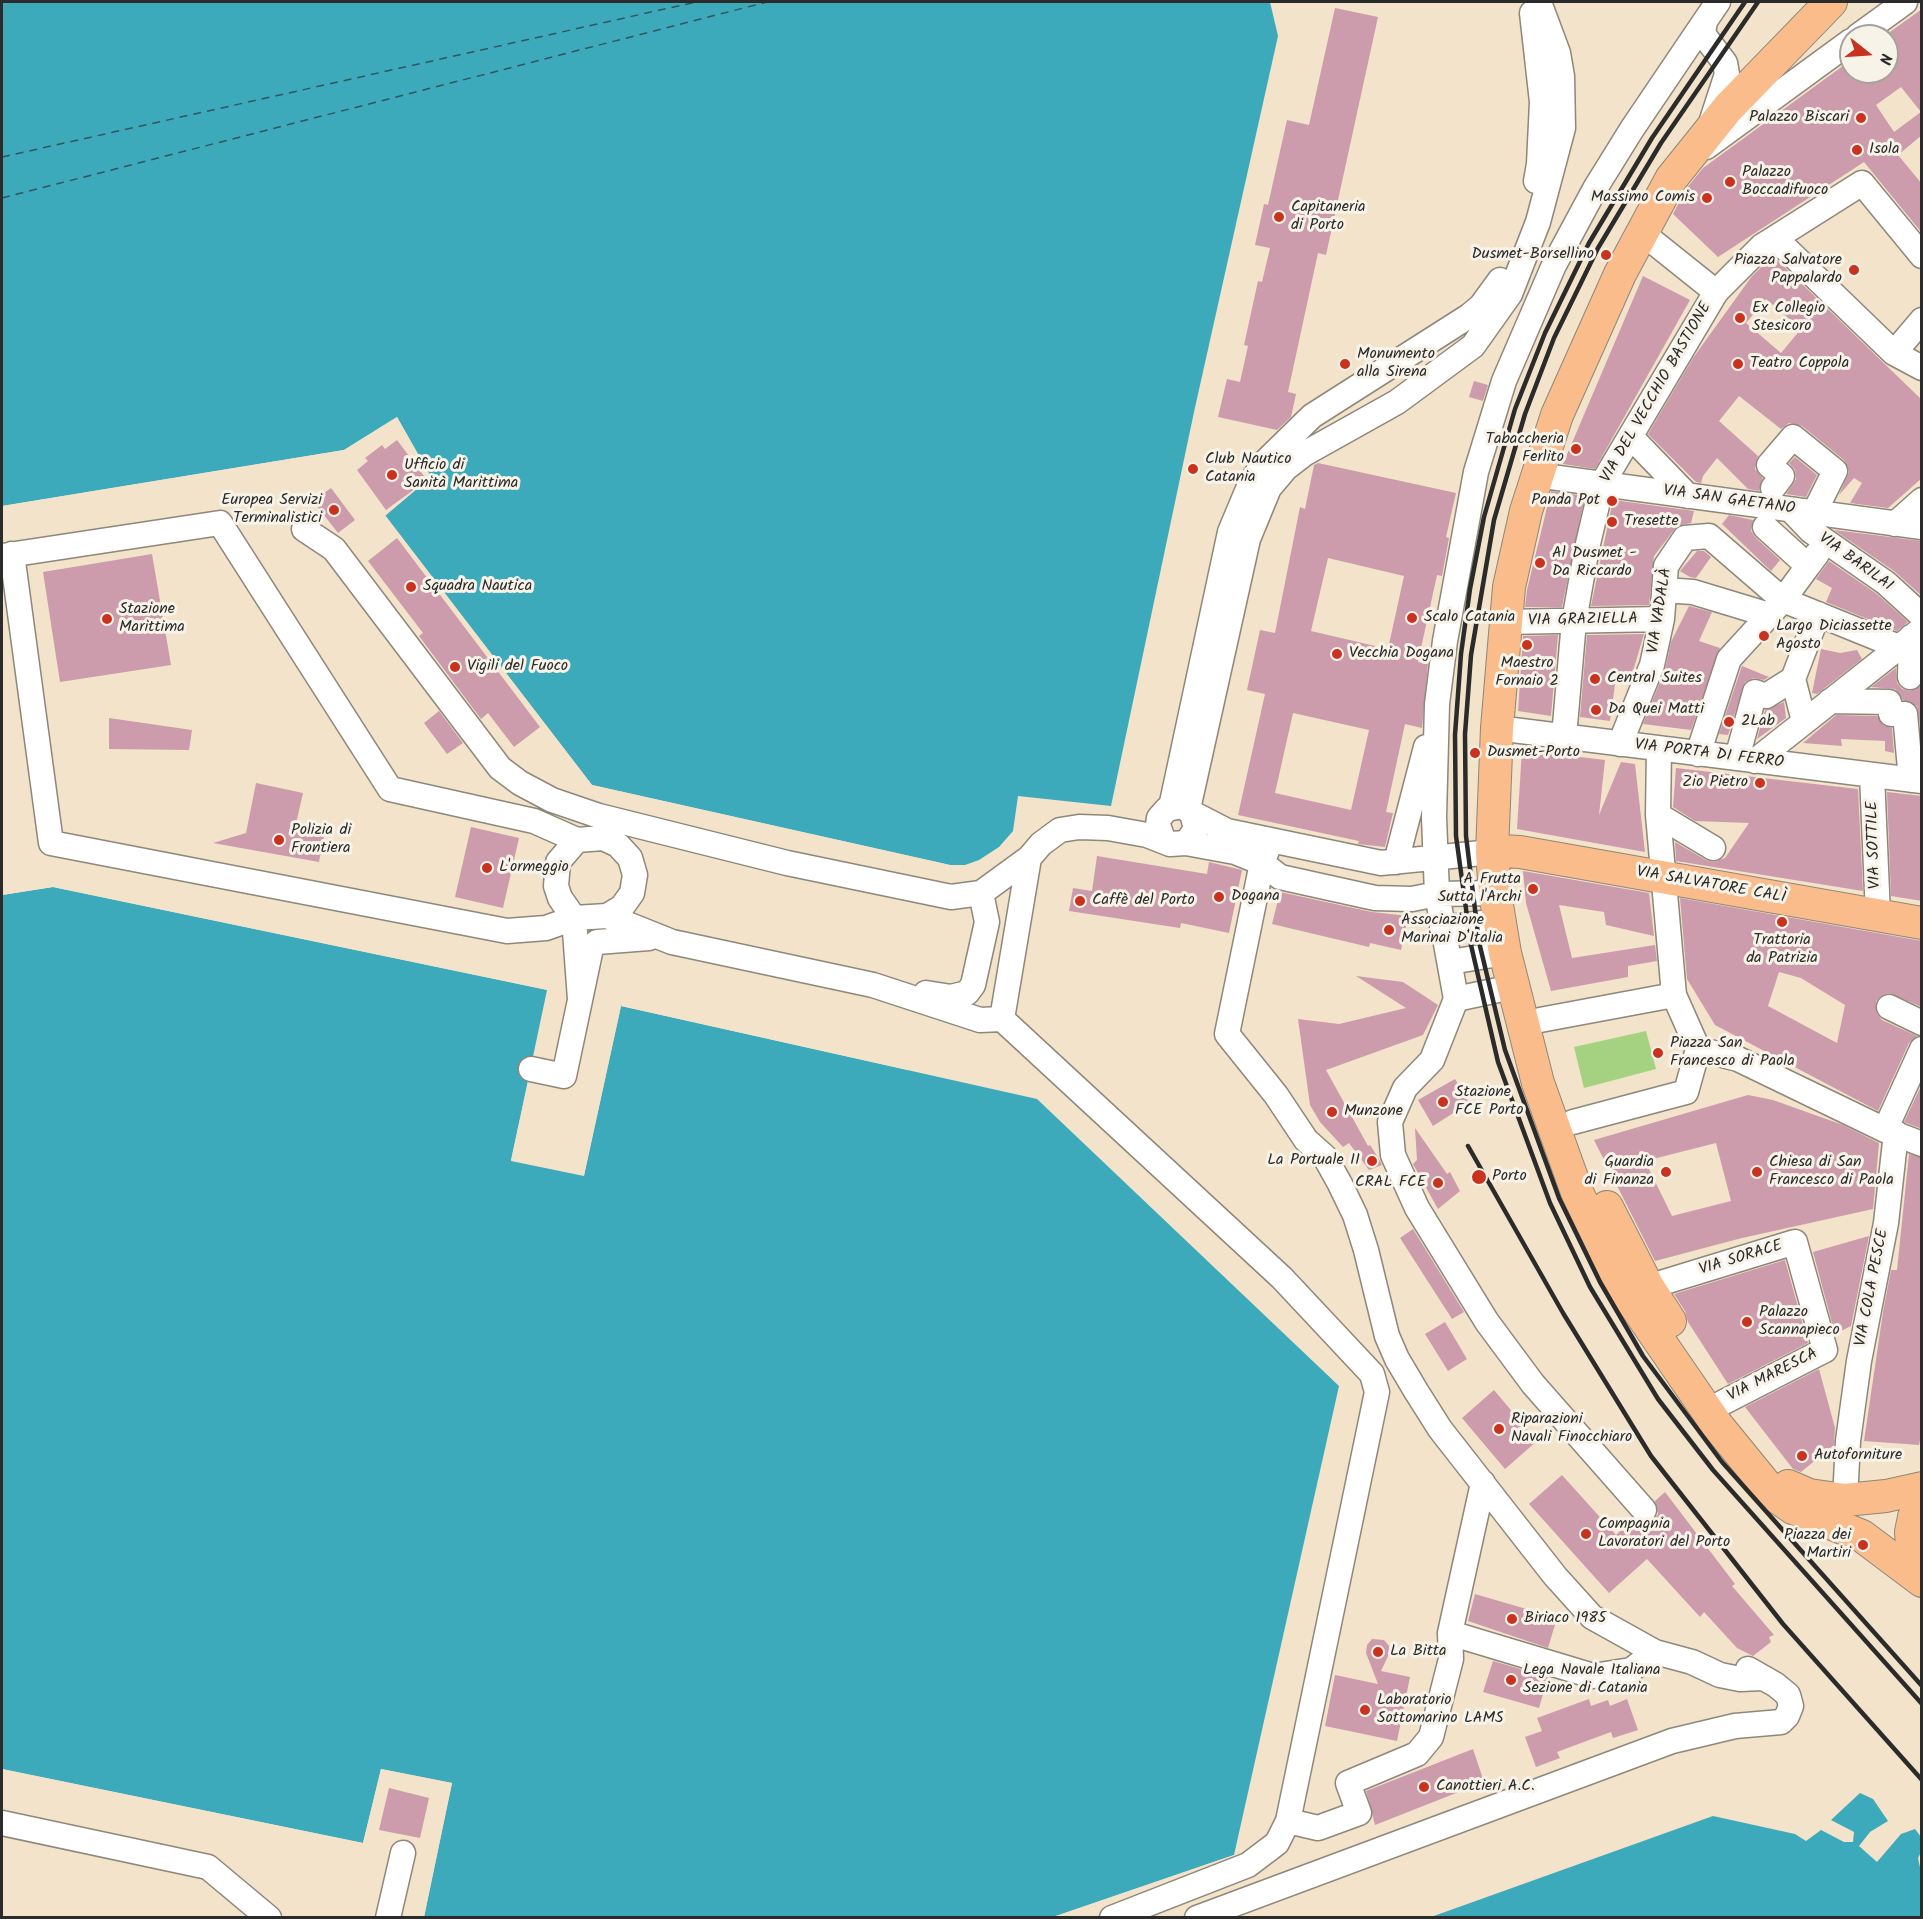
<!DOCTYPE html>
<meta charset="utf-8">
<style>
body{margin:0}
#map{position:relative;width:1923px;height:1919px;overflow:hidden;background:#f2e3ca;font-family:Kalam,sans-serif}
canvas{display:block}
.frame{position:absolute;inset:0;border:3px solid #2b2b2b;pointer-events:none}
.north{position:absolute;left:1839px;top:24px;width:60px;height:60px;box-sizing:border-box;background:#f7f3e8;border:2px solid #a5a39c;border-radius:50%;rotate:107deg;font-size:16px;font-weight:700;line-height:24px;text-align:center;color:#2b2b2b}
.north::after{content:'';display:block;margin:auto;width:21px;height:27px;background:#c8321e;clip-path:polygon(50% 0,100% 100%,50% 72%,0 100%)}
</style>
<div id="map">
<canvas width="1923" height="1919"></canvas>
<div class="frame"></div>
<div class="north">N</div>
</div>
<script>
const c = document.querySelector('canvas').getContext('2d');
c.lineJoin = 'round';
function fillPath(path, color) {
  c.fillStyle = color;
  c.fill(path, 'evenodd');
}
function shape(rows) {
  const path = new Path2D();
  for (const r of rows) {
    path.moveTo(r[0], r[1]);
    for (let i = 2; i < r.length; i += 2) path.lineTo(r[i], r[i + 1]);
  }
  return path;
}
function trace(path, color, width, dash) {
  c.strokeStyle = color;
  c.lineWidth = width;
  c.lineCap = dash ? 'butt' : 'round';
  c.setLineDash(dash || []);
  c.stroke(path);
}
function drawText(font, color, halo, rows, align = 'center') {
  c.font = font + ' Kalam,sans-serif';
  c.lineWidth = 6;
  c.setLineDash([]);
  c.textBaseline = 'middle';
  c.strokeStyle = halo;
  c.fillStyle = color;
  for (const [text, x, y, turn = 0] of rows) {
    c.save();
    c.translate(x, y);
    c.rotate((+turn || 0) * Math.PI / 180);
    c.textAlign = isNaN(turn) ? turn : align;
    if (halo) c.strokeText(text, 0, 0);
    c.fillText(text, 0, 0);
    c.restore();
  }
}
fillPath(shape([
 [1646,1031,1656,1069,1584,1088,1574,1047]
]), '#a4d280');
fillPath(shape([
 [2,2,1270,2,1278,36,1194,412,1111,806,1018,796,1013,831,999,847,979,860,965,865,950,865,592,785,385,515,431,477,397,417,344,450,2,506],
 [53,887,548,990,511,1160,584,1175,621,1006,1037,1099,1339,1386,1234,1855,1053,1917,424,1917,452,1783,381,1769,363,1843,2,1769,2,895],
 [1860,1793,1873,1799,1888,1821,1870,1832,1859,1846,1877,1862,1901,1834,1915,1829,1921,1837,1921,1852,1918,1858,1921,1872,1921,1917,1431,1917,1713,1816,1795,1834,1806,1841,1821,1830,1844,1842,1853,1842,1854,1832,1831,1820]
]), '#3caabb');
fillPath(shape([
 [397,417,431,477,385,516,592,785,950,865,950,868,590,788,382,517,383,513,427,476,396,421,345,453,2,509,2,506,344,450],
 [53,884,549,988,551,991,514,1158,582,1172,620,1003,908,1067,908,1070,621,1006,584,1176,511,1161,547,990,53,887,2,895,2,892],
 [2,1769,363,1843,381,1769,452,1783,424,1917,421,1918,448,1785,383,1772,366,1844,363,1846,71,1787,2,1772],
 [1234,1855,1235,1858,1062,1918,1053,1917]
]), '#f2e3ca');
trace(shape([
 [2,157,696,2],
 [2,198,767,2]
]), '#31575d', 1.5, [8, 6]);
fillPath(shape([
 [1335,8,1378,17,1326,255,1318,253,1288,392,1296,394,1291,417,1277,430,1218,417,1227,379,1240,382,1248,346,1244,345,1258,281,1262,282,1270,248,1255,245,1264,204,1268,205,1287,120,1309,125],
 [1922,9,1922,135,1898,155,1922,184,1922,233,1864,162,1718,257,1673,214,1686,189,1703,168,1851,60,1851,72,1887,72,1887,34],
 [1901,87,1921,112,1894,132,1876,105],
 [1773,256,1922,400,1922,478,1888,508,1850,503,1862,483,1854,478,1839,495,1849,472,1844,460,1802,426,1789,423,1781,429,1739,396,1719,421,1758,456,1755,469,1763,478,1759,491,1748,489,1717,458,1703,476,1701,483,1696,482,1648,434,1693,358,1752,276],
 [1766,299,1801,329,1781,353,1746,323],
 [1643,276,1690,300,1595,469,1563,464],
 [1474,381,1488,385,1483,401,1469,397],
 [397,440,427,480,386,510,357,470,368,461,365,458,382,445,385,449],
 [1795,457,1817,475,1806,497,1786,494,1796,479,1795,470,1789,463],
 [1318,463,1456,493,1446,537,1449,538,1442,576,1437,575,1418,662,1428,664,1422,728,1405,724,1386,812,1393,813,1385,847,1358,844,1359,841,1238,815,1265,694,1247,690,1260,630,1275,633,1300,507,1305,509,1314,465],
 [1328,558,1404,576,1388,649,1311,631],
 [1293,713,1369,730,1351,810,1275,793],
 [331,488,355,520,338,533,313,501],
 [1551,491,1585,496,1562,607,1525,607,1527,590],
 [1613,500,1694,511,1691,523,1677,526,1654,556,1649,605,1591,606],
 [1729,515,1753,520,1751,531,1755,537,1780,560,1771,571,1722,524],
 [1834,530,1922,541,1922,596,1894,571],
 [397,538,540,727,514,747,488,713,481,719,419,636,423,633,368,561],
 [1697,551,1704,551,1711,557,1696,578,1690,577,1680,571],
 [152,554,171,665,60,682,43,572],
 [1829,561,1877,594,1908,622,1897,631,1826,602,1832,588,1816,579],
 [1689,606,1712,612,1699,641,1720,648,1691,730,1643,724,1665,670,1671,642],
 [1644,634,1631,678,1616,677,1610,721,1580,717,1587,635],
 [1558,635,1551,716,1518,711,1523,636],
 [1821,649,1840,653,1857,650,1862,659,1817,694,1812,693],
 [1742,666,1769,677,1764,680,1753,678,1745,682,1728,735,1719,734],
 [1896,668,1897,683,1902,689,1910,691,1922,685,1922,738,1917,706,1903,700,1895,689,1871,687],
 [1784,702,1786,718,1757,739,1765,710],
 [439,711,463,743,447,754,424,723],
 [1836,715,1877,716,1884,726,1892,728,1894,753,1885,751,1885,741,1841,739,1842,746,1803,743],
 [109,718,192,730,189,750,109,749],
 [1522,750,1605,760,1599,815,1621,762,1635,764,1645,852,1517,829],
 [1676,768,1858,789,1863,891,1676,861,1675,842,1706,860,1713,862,1725,858,1749,823,1695,821,1673,807],
 [256,783,303,793,295,828,324,836,319,862,213,843,246,833],
 [1887,792,1922,796,1922,901,1891,896],
 [471,827,519,838,503,908,455,897],
 [1097,856,1207,874,1209,862,1242,870,1229,933,1181,923,1180,928,1069,911,1073,888,1092,891],
 [1523,871,1649,893,1654,936,1606,925,1604,912,1559,905,1572,958,1655,945,1657,961,1628,966,1628,977,1551,991,1526,903],
 [1280,892,1372,912,1408,916,1401,950,1370,943,1369,947,1272,924],
 [1680,898,1922,941,1922,1007,1889,993,1882,995,1876,1001,1877,1014,1882,1020,1917,1036,1909,1043,1878,1111,1715,1025,1687,979],
 [1779,972,1801,978,1845,1005,1837,1043,1768,1006],
 [1356,976,1403,982,1438,1005,1423,1035,1326,1070,1368,1146,1370,1145,1379,1159,1382,1165,1369,1170,1349,1143,1343,1147,1320,1122,1310,1105,1298,1019,1339,1024,1406,1008],
 [1455,1079,1469,1103,1433,1126,1418,1100],
 [1922,1084,1922,1129,1904,1122],
 [1748,1095,1773,1100,1843,1125,1879,1143,1873,1209,1742,1238,1655,1261,1594,1140],
 [1716,1143,1731,1201,1672,1216,1645,1161],
 [1415,1128,1447,1174,1450,1172,1460,1191,1438,1209,1413,1164,1417,1160],
 [1909,1154,1922,1158,1922,1431,1919,1445,1864,1441,1883,1312,1891,1270,1897,1270],
 [1413,1229,1464,1312,1452,1319,1400,1238],
 [1869,1236,1851,1326,1835,1334,1813,1252],
 [1785,1260,1808,1343,1728,1384,1688,1322,1685,1311,1674,1294],
 [1445,1322,1467,1359,1448,1371,1425,1334],
 [1819,1369,1835,1428,1834,1445,1801,1472,1793,1469,1745,1407],
 [1494,1390,1537,1441,1505,1469,1462,1418],
 [1562,1475,1616,1535,1633,1519,1640,1524,1653,1521,1658,1514,1655,1501,1665,1492,1735,1584,1732,1586,1774,1635,1769,1637,1771,1642,1753,1656,1737,1648,1704,1612,1700,1617,1647,1559,1609,1593,1529,1504],
 [1475,1594,1557,1618,1548,1648,1468,1621],
 [1372,1639,1384,1640,1389,1646,1389,1654,1381,1671,1410,1677,1397,1741,1325,1726,1335,1675,1378,1684,1366,1653,1367,1645],
 [1493,1661,1548,1677,1539,1708,1483,1692],
 [1589,1699,1591,1706,1608,1700,1610,1706,1627,1699,1638,1730,1613,1738,1611,1732,1581,1743,1557,1752,1560,1758,1536,1767,1525,1737,1542,1731,1537,1718],
 [1473,1749,1484,1782,1375,1825,1366,1791],
 [389,1788,429,1798,420,1838,379,1830]
]), '#cc9cac');
const minor = shape([
 [1532,13,1542,102,1539,164,1536,181],
 [1858,36,1905,2],
 [1711,123,1727,74,1725,63,1703,34,1705,21,1718,2],
 [1706,147,1851,41],
 [1641,232,1716,292],
 [1775,238,1862,183,1922,256],
 [1894,353,1922,320],
 [1631,437,1688,496],
 [1536,475,1922,527],
 [1773,488,1782,476,1769,465,1793,437,1835,471,1814,513],
 [1791,510,1811,531,1886,583,1922,616],
 [1895,524,1922,500],
 [1765,527,1808,566,1817,554],
 [304,529,334,549,500,768,520,783,552,800,599,816,787,863,951,897,981,893,1029,858],
 [12,554,51,843,507,931,546,928,574,918,580,999],
 [2,556,220,523,390,789,534,821,577,840],
 [1664,590,1693,592,1769,615],
 [1505,622,1662,619],
 [1910,677,1911,637],
 [1793,679,1804,721],
 [1830,701,1889,702,1891,714,1905,714,1911,780],
 [1497,728,1922,781],
 [1564,737,1574,621,1587,548,1602,484,1716,292,1762,246,1775,238,1894,353,1922,368],
 [1620,744,1652,665,1662,619,1666,566,1685,538,1709,536,1783,600,1899,647],
 [1659,749,1658,815,1674,995],
 [1698,754,1729,659,1783,600,1808,566],
 [1737,758,1755,692,1766,696,1793,679,1818,614],
 [1755,761,1922,629],
 [1872,775,1878,915],
 [1171,807,1230,532,1251,482,1264,463,1312,416,1469,316,1481,306,1500,280],
 [1188,809,1248,539,1269,488,1286,468,1304,454,1397,402,1473,346,1510,294,1538,222,1563,128,1562,76,1558,53,1539,2],
 [1192,813,1227,831,1381,863,1492,852],
 [1658,815,1713,848],
 [603,838,618,845,630,858,635,875,632,893,622,907,607,916,574,918,560,898,556,886,558,862,577,840,603,838],
 [1271,841,1262,863,1227,1034,1276,1095,1306,1140,1325,1157,1340,1184,1355,1215,1366,1250,1387,1336,1397,1359,1416,1391,1440,1429,1555,1576,1592,1617,1655,1652,1692,1662,1720,1675,1740,1679,1762,1678],
 [1186,843,1196,829,1192,813,1182,806,1167,809,1159,818,1158,825,1163,839,1170,844,1186,843,1235,852,1262,863,1280,877,1375,898,1412,899,1437,894,1495,893],
 [1396,862,1426,747],
 [607,916,672,942,873,985,980,1020,1002,1019],
 [1442,928,1499,921],
 [1450,962,1505,953],
 [926,993,951,997,967,993,973,985,987,922,981,893],
 [1456,999,1512,987],
 [1889,1007,1922,1023],
 [1540,1020,1674,995,1698,1049,1686,1092,1573,1122],
 [1698,1049,1738,1059,1885,1130,1922,1144],
 [531,1069,564,1076,591,948,597,942,649,938],
 [1885,1130,1922,1049],
 [1648,1287,1795,1242,1825,1350],
 [1722,1403,1825,1350],
 [1845,1500,1848,1441,1859,1361,1886,1223,1896,1133],
 [1644,1510,1533,1384,1487,1322,1417,1208,1393,1155,1390,1122,1405,1088,1432,1060,1456,999,1437,894,1434,817,1437,704,1445,641,1476,472,1504,381,1554,265,1596,187,1632,129,1705,21],
 [1450,1633,1593,1676,1631,1670,1655,1652],
 [1288,1821,1318,1828,1359,1813,1348,1783,1417,1754,1431,1737,1451,1659,1450,1633,1483,1483],
 [2,1823,208,1867,269,1918],
 [388,1918,403,1853],
 [1112,1918,1248,1865,1277,1843,1288,1821,1377,1392,1372,1374,1282,1278,1002,1019,1029,858,1041,844,1060,830,1079,827,1108,828,1147,835,1170,844],
 [1197,1918,1672,1741,1735,1726,1781,1722,1787,1716,1791,1706,1788,1695,1776,1685,1748,1669]
]);
const major = shape([
 [1831,2,1728,108,1671,179,1620,274,1557,415,1526,511,1509,587,1497,728,1492,852,1495,893,1505,953,1538,1083,1577,1192,1623,1288,1717,1425,1774,1495,1793,1508,1862,1536,1922,1581],
 [1500,851,1520,852,1922,923],
 [1607,1207,1648,1287,1670,1321],
 [1788,1486,1809,1495,1845,1500,1886,1496,1922,1488],
 [1922,1502,1914,1517,1911,1532,1912,1546,1922,1569]
]);
trace(minor, '#8e877a', 27);
trace(major, '#8e877a', 34);
trace(minor, '#fff', 24);
trace(major, '#f9bc8a', 32);
trace(shape([
 [1745,2,1652,138,1589,243,1545,333,1515,409,1484,517,1470,589,1461,654,1455,735,1456,836,1471,945,1498,1062,1550,1203,1590,1287,1658,1399,1713,1470,1922,1704],
 [1758,2,1661,143,1598,248,1554,338,1525,414,1494,520,1471,655,1465,734,1466,836,1479,942,1505,1050,1559,1198,1600,1282,1643,1356,1722,1462,1922,1686],
 [1468,1146,1563,1313,1651,1456,1783,1624,1922,1780]
]), '#2b2b2b', 4.5);
for (const [x, y, r, color] of [
 [1861,118,6,"#c8321e"],
 [1857,150,6,"#c8321e"],
 [1730,182,6,"#c8321e"],
 [1707,198,6,"#c8321e"],
 [1279,217,6,"#c8321e"],
 [1606,255,6,"#c8321e"],
 [1854,270,6,"#c8321e"],
 [1740,318,6,"#c8321e"],
 [1345,364,6,"#c8321e"],
 [1738,364,6,"#c8321e"],
 [1576,449,6,"#c8321e"],
 [1193,469,6,"#c8321e"],
 [392,475,6,"#c8321e"],
 [1612,501,6,"#c8321e"],
 [334,510,6,"#c8321e"],
 [1612,522,6,"#c8321e"],
 [1540,563,6,"#c8321e"],
 [411,587,6,"#c8321e"],
 [1412,618,6,"#c8321e"],
 [107,619,6,"#c8321e"],
 [1764,636,6,"#c8321e"],
 [1527,645,6,"#c8321e"],
 [1337,654,6,"#c8321e"],
 [455,667,6,"#c8321e"],
 [1595,679,6,"#c8321e"],
 [1596,710,6,"#c8321e"],
 [1729,722,6,"#c8321e"],
 [1475,753,6,"#c8321e"],
 [1760,783,6,"#c8321e"],
 [279,840,6,"#c8321e"],
 [487,868,6,"#c8321e"],
 [1533,889,6,"#c8321e"],
 [1219,897,6,"#c8321e"],
 [1080,901,6,"#c8321e"],
 [1782,922,6,"#c8321e"],
 [1389,930,6,"#c8321e"],
 [1658,1053,6,"#c8321e"],
 [1443,1102,6,"#c8321e"],
 [1332,1112,6,"#c8321e"],
 [1372,1161,6,"#c8321e"],
 [1666,1172,6,"#c8321e"],
 [1757,1172,6,"#c8321e"],
 [1479,1177,8,"#c8321e"],
 [1438,1183,6,"#c8321e"],
 [1747,1322,6,"#c8321e"],
 [1499,1429,6,"#c8321e"],
 [1802,1456,6,"#c8321e"],
 [1586,1534,6,"#c8321e"],
 [1863,1545,6,"#c8321e"],
 [1512,1619,6,"#c8321e"],
 [1378,1652,6,"#c8321e"],
 [1511,1680,6,"#c8321e"],
 [1365,1710,6,"#c8321e"],
 [1424,1787,6,"#c8321e"]
]) {
  const dot = new Path2D();
  dot.arc(x, y, r, 0, 2 * Math.PI);
  c.fillStyle = color;
  c.fill(dot);
  trace(dot, '#f7f3e8', 2);
}
drawText('16px', '#2b2b2b', '#f7f3e8', [
 ["Palazzo Biscari",1849,118,"right"],
 ["Isola",1869,150],
 ["Palazzo",1742,173],
 ["Boccadifuoco",1742,191],
 ["Massimo Comis",1695,198,"right"],
 ["Capitaneria",1291,208],
 ["di Porto",1291,226],
 ["Dusmet-Borsellino",1594,255,"right"],
 ["Piazza Salvatore",1842,261,"right"],
 ["Pappalardo",1842,279,"right"],
 ["Ex Collegio",1752,309],
 ["Stesicoro",1752,327],
 ["Monumento",1357,355],
 ["alla Sirena",1357,373],
 ["Teatro Coppola",1750,364],
 ["Tabaccheria",1564,440,"right"],
 ["Ferlito",1564,458,"right"],
 ["Club Nautico",1205,460],
 ["Catania",1205,478],
 ["Ufficio di",404,466],
 ["Sanità Marittima",404,484],
 ["Europea Servizi",322,501,"right"],
 ["Terminalistici",322,519,"right"],
 ["Panda Pot",1600,501,"right"],
 ["Tresette",1624,522],
 ["Al Dusmet -",1552,554],
 ["Da Riccardo",1552,572],
 ["Squadra Nautica",423,587],
 ["Stazione",119,610],
 ["Marittima",119,628],
 ["Scalo Catania",1424,618],
 ["Largo Diciassette",1776,627],
 ["Agosto",1776,645],
 ["Vecchia Dogana",1349,654],
 ["Maestro",1527,664,"center"],
 ["Fornaio 2",1527,682,"center"],
 ["Vigili del Fuoco",467,667],
 ["Central Suites",1607,679],
 ["Da Quei Matti",1608,710],
 ["2Lab",1741,722],
 ["Dusmet-Porto",1487,753],
 ["Zio Pietro",1748,783,"right"],
 ["Polizia di",291,831],
 ["Frontiera",291,849],
 ["L'ormeggio",499,868],
 ["A Frutta",1521,880,"right"],
 ["Sutta l'Archi",1521,898,"right"],
 ["Dogana",1231,897],
 ["Caffè del Porto",1092,901],
 ["Associazione",1401,921],
 ["Marinai D'Italia",1401,939],
 ["Trattoria",1782,941,"center"],
 ["da Patrizia",1782,959,"center"],
 ["Piazza San",1670,1044],
 ["Francesco di Paola",1670,1062],
 ["Stazione",1455,1093],
 ["FCE Porto",1455,1111],
 ["Munzone",1344,1112],
 ["La Portuale II",1360,1161,"right"],
 ["Guardia",1654,1163,"right"],
 ["di Finanza",1654,1181,"right"],
 ["Chiesa di San",1769,1163],
 ["Francesco di Paola",1769,1181],
 ["Porto",1492,1177],
 ["CRAL FCE",1426,1183,"right"],
 ["Palazzo",1759,1313],
 ["Scannapieco",1759,1331],
 ["Riparazioni",1511,1420],
 ["Navali Finocchiaro",1511,1438],
 ["Autoforniture",1814,1456],
 ["Compagnia",1598,1525],
 ["Lavoratori del Porto",1598,1543],
 ["Piazza dei",1851,1536,"right"],
 ["Martiri",1851,1554,"right"],
 ["Biriaco 1985",1524,1619],
 ["La Bitta",1390,1652],
 ["Lega Navale Italiana",1523,1671],
 ["Sezione di Catania",1523,1689],
 ["Laboratorio",1377,1701],
 ["Sottomarino LAMS",1377,1719],
 ["Canottieri A.C.",1436,1787]
], 'left');
drawText('16px', '#2b2b2b', '#f7f3e8', [
 ["VIA DEL VECCHIO BASTIONE",1657,393,-60],
 ["VIA SAN GAETANO",1729,501,8],
 ["VIA BARILAI",1855,563,36],
 ["VIA VADALÀ",1661,611,-81],
 ["VIA GRAZIELLA",1583,621,-1],
 ["VIA PORTA DI FERRO",1709,755,7],
 ["VIA SOTTILE",1875,845,-92],
 ["VIA SALVATORE CALÌ",1711,886,10],
 ["VIA SORACE",1741,1259,-17],
 ["VIA COLA PESCE",1873,1288,-79],
 ["VIA MARESCA",1773,1376,-27]
]);
</script>
